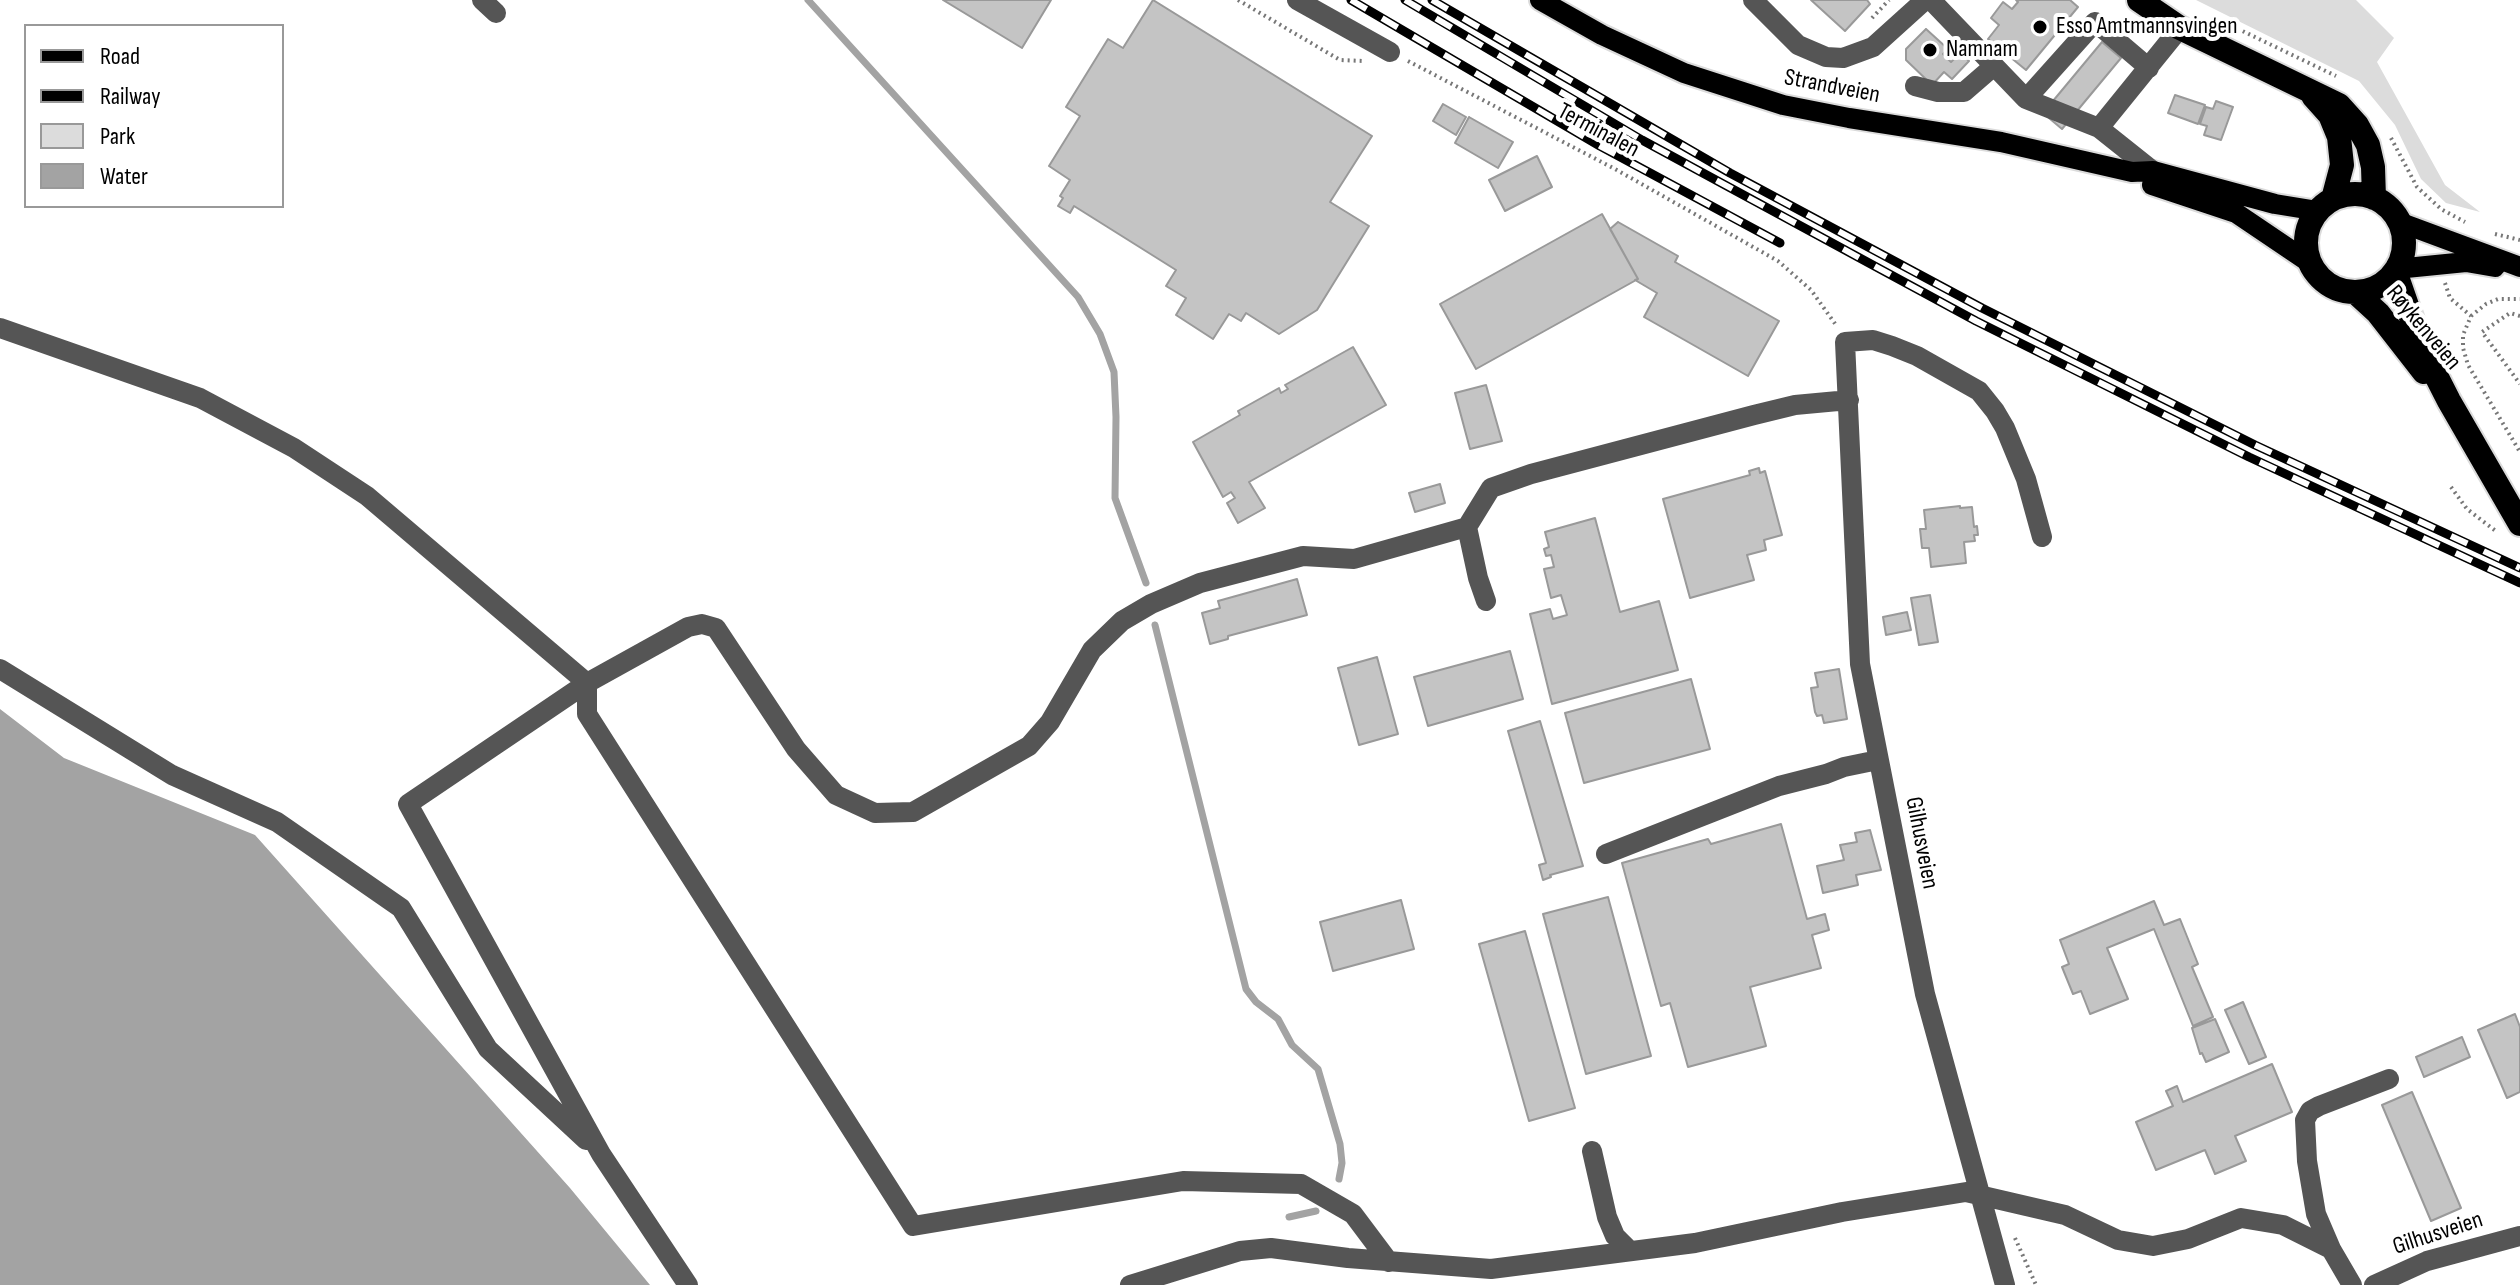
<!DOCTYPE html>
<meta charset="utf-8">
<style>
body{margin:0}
#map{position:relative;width:2520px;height:1285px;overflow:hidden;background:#fff;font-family:"Sofia Sans Condensed",sans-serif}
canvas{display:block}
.legend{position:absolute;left:24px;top:24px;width:260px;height:184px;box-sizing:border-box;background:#fff;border:2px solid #999;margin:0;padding:10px 14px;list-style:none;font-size:24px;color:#000}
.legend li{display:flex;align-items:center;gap:16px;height:40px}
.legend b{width:40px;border:2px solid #999}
</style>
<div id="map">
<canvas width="2520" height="1285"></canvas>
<ul class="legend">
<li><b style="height:10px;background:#000"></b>Road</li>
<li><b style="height:10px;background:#000"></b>Railway</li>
<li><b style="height:22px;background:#dcdcdc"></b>Park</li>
<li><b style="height:22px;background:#a3a3a3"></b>Water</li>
</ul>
</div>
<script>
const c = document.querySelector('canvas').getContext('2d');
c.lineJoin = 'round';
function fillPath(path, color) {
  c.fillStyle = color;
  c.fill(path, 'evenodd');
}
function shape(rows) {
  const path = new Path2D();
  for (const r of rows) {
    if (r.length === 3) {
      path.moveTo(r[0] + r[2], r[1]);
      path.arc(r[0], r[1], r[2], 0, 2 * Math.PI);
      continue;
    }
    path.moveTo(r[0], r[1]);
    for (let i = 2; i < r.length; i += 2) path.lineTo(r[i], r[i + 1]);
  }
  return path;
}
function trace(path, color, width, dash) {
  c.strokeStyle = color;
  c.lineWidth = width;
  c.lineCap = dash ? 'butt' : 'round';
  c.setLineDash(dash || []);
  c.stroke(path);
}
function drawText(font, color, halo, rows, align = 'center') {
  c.font = font + ' "Sofia Sans Condensed",sans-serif';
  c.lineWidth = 8;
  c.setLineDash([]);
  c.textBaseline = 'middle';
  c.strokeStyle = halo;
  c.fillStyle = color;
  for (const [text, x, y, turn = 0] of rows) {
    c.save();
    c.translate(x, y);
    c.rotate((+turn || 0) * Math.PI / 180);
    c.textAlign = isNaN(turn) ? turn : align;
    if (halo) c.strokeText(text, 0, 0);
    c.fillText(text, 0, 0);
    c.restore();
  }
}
fillPath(shape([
 [2196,0,2356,0,2394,38,2377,62,2445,185,2480,212,2446,203,2421,179,2395,125,2359,81]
]), '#dcdcdc');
fillPath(shape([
 [0,709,64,758,255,835,570,1188,650,1285,0,1285]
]), '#a3a3a3');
trace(shape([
 [808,0,1078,297,1100,334,1114,372,1116,417,1115,498,1146,583],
 [1155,625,1246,989,1256,1002,1278,1019,1292,1045,1318,1069,1340,1144,1342,1163,1339,1179],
 [1289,1217,1316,1211]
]), '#a3a3a3', 7);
const building = shape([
 [943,0,1051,0,1022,48,943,0],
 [1153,0,1372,136,1330,202,1369,226,1317,310,1279,334,1246,313,1241,321,1229,314,1213,339,1176,315,1186,298,1166,286,1176,270,1074,206,1070,213,1058,206,1063,198,1060,196,1070,180,1049,166,1080,116,1066,107,1108,39,1123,48,1153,0],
 [1811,0,1867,0,1870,4,1845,31,1811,0],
 [2016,0,2070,0,2078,7,2026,70,1988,39,1999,25,1991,18,2003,2,2012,9,2018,2,2016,0],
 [1926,29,1948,49,1943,54,1951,62,1960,53,1969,61,1952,79,1944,72,1932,85,1906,60,1906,49,1926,29],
 [2102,42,2121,58,2062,129,2043,113,2102,42],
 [2175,95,2205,105,2198,124,2168,113,2175,95],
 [2216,101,2233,107,2221,140,2204,135,2207,126,2200,124,2206,107,2213,109,2216,101],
 [1443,104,1466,117,1456,135,1433,121,1443,104],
 [1469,117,1513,142,1498,168,1455,143,1469,117],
 [1537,156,1552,187,1505,211,1489,180,1537,156],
 [1602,214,1638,279,1476,369,1440,304,1602,214],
 [1618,222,1678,256,1675,262,1779,321,1748,376,1644,317,1657,293,1635,280,1638,279,1610,229,1618,222],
 [1353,347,1386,405,1249,482,1265,508,1238,523,1227,503,1235,498,1231,492,1223,497,1193,442,1240,415,1238,411,1279,388,1281,393,1288,389,1285,385,1353,347],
 [1486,385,1502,441,1470,449,1455,393,1486,385],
 [1759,468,1760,473,1765,471,1782,535,1764,540,1766,550,1747,555,1754,580,1690,598,1663,499,1750,475,1749,471,1759,468],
 [1440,484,1445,503,1415,512,1409,493,1440,484],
 [1960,506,1960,508,1972,507,1974,527,1977,526,1978,535,1974,535,1975,541,1964,542,1966,563,1931,567,1929,548,1922,548,1920,529,1926,529,1924,510,1960,506],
 [1595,518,1620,612,1659,601,1678,670,1552,704,1530,614,1550,609,1553,619,1567,615,1561,595,1551,598,1544,569,1554,567,1551,555,1546,556,1544,549,1549,547,1545,532,1595,518],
 [1297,579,1307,615,1228,636,1228,639,1210,644,1202,613,1220,608,1218,601,1297,579],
 [1930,595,1938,642,1919,645,1911,598,1930,595],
 [1907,612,1911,630,1886,635,1883,617,1907,612],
 [1510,651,1523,699,1428,726,1414,677,1510,651],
 [1377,657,1398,734,1359,745,1338,668,1377,657],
 [1839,669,1847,719,1824,723,1822,715,1817,716,1815,712,1811,688,1818,687,1815,673,1839,669],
 [1691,679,1710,749,1584,783,1565,713,1691,679],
 [1540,721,1583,866,1550,875,1551,877,1543,880,1539,865,1546,863,1508,731,1540,721],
 [1781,824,1807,919,1825,914,1829,930,1812,935,1821,968,1750,987,1766,1046,1688,1067,1670,1003,1661,1006,1622,863,1708,839,1711,844,1781,824],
 [1870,830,1881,870,1856,875,1858,885,1823,893,1817,866,1844,860,1840,845,1857,842,1855,833,1870,830],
 [1608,897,1651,1056,1586,1074,1543,914,1608,897],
 [1401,900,1414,949,1333,971,1320,922,1401,900],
 [2154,901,2164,925,2180,919,2198,964,2192,967,2213,1017,2193,1026,2154,929,2107,948,2128,999,2090,1014,2081,991,2073,994,2062,967,2069,964,2060,940,2154,901],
 [1525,931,1575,1108,1529,1121,1479,944,1525,931],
 [2243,1002,2266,1057,2249,1064,2225,1010,2243,1002],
 [2515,1014,2520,1027,2520,1092,2507,1098,2478,1030,2515,1014],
 [2215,1019,2229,1052,2206,1062,2202,1053,2200,1054,2192,1028,2215,1019],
 [2462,1037,2470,1057,2424,1077,2416,1057,2462,1037],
 [2272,1064,2292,1112,2235,1136,2246,1161,2215,1174,2205,1150,2156,1170,2136,1122,2173,1106,2166,1091,2177,1086,2183,1102,2272,1064],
 [2412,1092,2461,1208,2431,1221,2382,1105,2412,1092]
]);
fillPath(building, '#c4c4c4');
trace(building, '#999', 2);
const major = shape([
 [1540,0,1602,35,1684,73,1783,105,1849,118,2001,142,2132,172,2153,171,2275,204,2318,211],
 [2152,185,2236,213,2310,263],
 [2399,222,2520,267],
 [2396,269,2466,262,2495,267]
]);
const highway = shape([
 [2139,0,2180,28,2339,105,2357,125,2368,145,2373,167,2374,198],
 [2313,96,2330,115,2339,137,2342,165,2333,199],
 [2355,243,49],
 [2395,271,2421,346,2449,401,2520,524],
 [2355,292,2378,313,2424,372]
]);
trace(major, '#dbdbdb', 24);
trace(highway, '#dbdbdb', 28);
trace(shape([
 [1238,0,1340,60,1363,61],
 [1872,18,1889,0],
 [2232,26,2336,76],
 [1408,61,1615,169,1778,261,1811,290,1836,325],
 [2391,138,2417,187,2441,209,2465,222],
 [2495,234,2520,240],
 [2445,283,2450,298,2471,316,2463,335,2463,348,2468,365,2520,452],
 [2471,316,2486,304,2498,299,2520,299],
 [2520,316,2510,313,2482,332,2520,384],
 [2451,487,2467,509,2497,532],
 [2015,1238,2036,1285]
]), '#777', 4, [2, 4]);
trace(shape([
 [482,0,496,13],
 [1297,0,1390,52],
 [1753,0,1798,45,1826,57,1843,58,1873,47,1925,0],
 [1931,0,2026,99,2095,22,2149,68],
 [1915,86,1938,92,1964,92,1994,66],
 [2026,99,2099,128,2153,171],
 [2099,128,2180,28],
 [0,328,200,398,294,448,367,496,587,683,587,714,913,1226,1183,1181,1301,1184,1353,1214,1389,1262],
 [1486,601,1478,578,1467,527,1491,488,1531,474,1754,415,1795,405,1849,400],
 [0,669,172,775,277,822,401,908,488,1049,586,1140],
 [1606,854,1779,786,1826,774,1844,767,1878,760],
 [1592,1151,1607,1217,1615,1236,1630,1251],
 [688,1285,601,1154,408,804,587,683,688,627,702,624,716,628,796,749,836,795,875,813,913,812,1029,746,1050,722,1092,650,1122,621,1151,604,1200,583,1303,556,1354,559,1467,527],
 [1130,1285,1240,1251,1271,1248,1348,1258,1491,1269,1695,1243,1842,1212,1966,1192,2065,1215,2118,1240,2153,1246,2188,1239,2241,1218,2283,1225,2331,1249],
 [2005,1285,1925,994,1860,664,1845,342,1873,340,1892,346,1917,356,1979,391,1995,411,2005,428,2026,479,2042,537],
 [2352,1285,2331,1249,2316,1214,2307,1161,2305,1120,2310,1111,2319,1106,2389,1079],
 [2374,1285,2427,1261,2520,1236]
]), '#555', 20);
trace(major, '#000', 20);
trace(highway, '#000', 24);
const rail = shape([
 [1351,0,1600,146,1780,243],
 [1405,0,1642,140,1976,321,2249,457,2520,583],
 [1432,0,1730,173,1982,308,2255,445,2520,568]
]);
trace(rail, '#000', 9);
trace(rail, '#fff', 6, [18]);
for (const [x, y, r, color] of [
 [2040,27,8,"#000"],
 [1930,50,8,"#000"]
]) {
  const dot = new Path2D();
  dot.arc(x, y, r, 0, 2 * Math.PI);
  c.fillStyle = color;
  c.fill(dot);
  trace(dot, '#fff', 3);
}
drawText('24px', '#000', '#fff', [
 ["Esso Amtmannsvingen",2056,27],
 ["Namnam",1946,50]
], 'left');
drawText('24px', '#000', '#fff', [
 ["Strandveien",1832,87,11],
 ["Terminalen",1598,131,28],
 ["Røykenveien",2423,328,50],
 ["Gilhusveien",1921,843,79],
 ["Gilhusveien",2438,1234,-18]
]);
</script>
